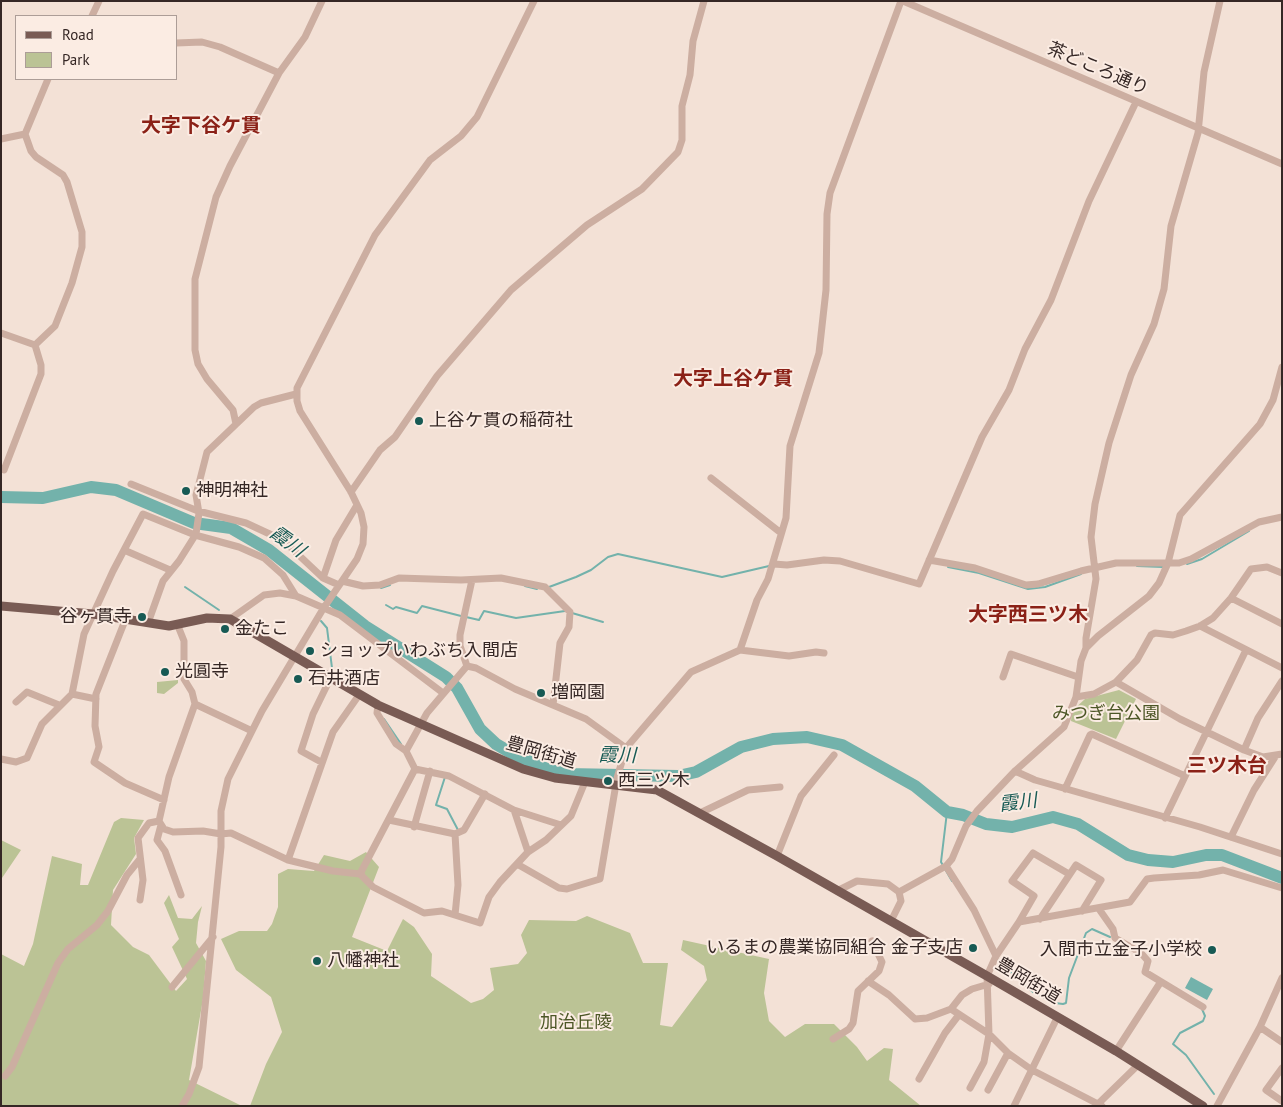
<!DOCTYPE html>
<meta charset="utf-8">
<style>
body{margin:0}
#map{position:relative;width:1283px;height:1107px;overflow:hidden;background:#f3e1d6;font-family:"PT Sans",sans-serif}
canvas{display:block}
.frame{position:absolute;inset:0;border:2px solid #352725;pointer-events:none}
.legend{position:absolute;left:15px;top:15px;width:162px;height:65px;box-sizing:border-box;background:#fbece3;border:1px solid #ac9d97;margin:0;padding:6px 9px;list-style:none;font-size:15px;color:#352725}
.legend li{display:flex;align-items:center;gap:10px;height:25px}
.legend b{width:25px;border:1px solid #ac9d97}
</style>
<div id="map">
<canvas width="1283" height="1107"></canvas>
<div class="frame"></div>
<ul class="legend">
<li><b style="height:6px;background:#795b54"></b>Road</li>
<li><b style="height:14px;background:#bbc395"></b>Park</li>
</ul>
</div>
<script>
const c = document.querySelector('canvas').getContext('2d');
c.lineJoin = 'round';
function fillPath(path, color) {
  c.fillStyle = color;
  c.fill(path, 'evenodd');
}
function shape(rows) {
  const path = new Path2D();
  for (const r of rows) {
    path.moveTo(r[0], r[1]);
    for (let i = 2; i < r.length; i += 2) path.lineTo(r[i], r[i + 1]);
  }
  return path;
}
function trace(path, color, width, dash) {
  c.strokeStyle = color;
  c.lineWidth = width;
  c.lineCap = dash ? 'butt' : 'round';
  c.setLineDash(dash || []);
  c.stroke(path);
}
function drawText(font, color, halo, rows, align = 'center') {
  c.font = font + ' "PT Sans","Noto Sans JP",sans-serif';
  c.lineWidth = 4;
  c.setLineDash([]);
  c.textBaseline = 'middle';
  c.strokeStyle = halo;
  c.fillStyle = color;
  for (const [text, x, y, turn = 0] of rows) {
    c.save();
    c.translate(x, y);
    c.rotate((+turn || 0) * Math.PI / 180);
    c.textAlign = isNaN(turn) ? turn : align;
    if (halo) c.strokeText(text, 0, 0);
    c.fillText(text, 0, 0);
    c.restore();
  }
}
fillPath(shape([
 [178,680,178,683,164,694,157,693,157,682],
 [1119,690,1136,699,1116,739,1071,721,1072,711,1085,699],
 [121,818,144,820,134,838,136,854,113,890,111,925,133,947,149,955,176,991,187,979,172,947,179,939,164,903,169,895,178,918,192,919,202,906,198,922,196,943,206,961,203,999,189,1080,242,1106,1,1106,1,954,24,966,33,944,52,856,82,864,80,885,88,885,114,822],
 [1,840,21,850,2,878,1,877],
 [366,852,379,867,352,937,387,951,403,919,414,927,432,954,431,976,471,1003,483,999,494,990,490,968,518,964,527,953,521,935,529,920,576,921,587,916,630,933,643,963,668,963,660,1025,672,1027,707,980,704,966,681,950,683,940,769,959,764,993,769,1021,785,1037,805,1024,834,1024,857,1047,867,1061,884,1048,893,1049,889,1080,921,1106,250,1106,266,1064,282,1032,271,997,236,970,221,939,239,931,267,931,272,924,278,907,278,874,288,869,314,871,324,855,350,861]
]), '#bbc395');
fillPath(shape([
 [1191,977,1213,989,1207,1000,1185,988]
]), '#73b2ab');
trace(shape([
 [1187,564,1202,559,1249,531],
 [1137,566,1163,567],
 [948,567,979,573,1028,589,1045,587,1081,574],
 [525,586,537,589],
 [185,587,219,610],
 [549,587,576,577,591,570,608,557,618,554,722,577,769,566],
 [381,588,390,585],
 [386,605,393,609,396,607,417,613,422,606,461,616],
 [572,613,603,622],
 [466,617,479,620,484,611,516,618,565,611],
 [321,621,327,628,333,676],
 [384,719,401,744],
 [445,777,436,805,447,809,458,830],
 [947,812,941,862,952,881],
 [996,959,1033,992,1055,1003,1063,1004,1066,1003,1069,978,1086,933,1092,929,1110,937],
 [1202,1009,1205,1016,1203,1021,1180,1033,1173,1044,1186,1055,1214,1094]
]), '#73b2ab', 2);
trace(shape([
 [1,497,43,498,91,487,116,490,194,523,231,528,269,550,365,626,446,677,457,688,480,729,496,744,513,754,547,769,566,774,678,776,696,772,741,747,773,739,807,737,842,745,915,786,947,812,963,815,986,824,1012,827,1053,817,1078,824,1128,855,1148,860,1173,862,1206,855,1222,855,1282,878]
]), '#73b2ab', 12);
trace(shape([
 [903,1,1282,164],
 [92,16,99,1],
 [176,43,202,42,220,47,279,73],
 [1,139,25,134,48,79],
 [1,333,35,345],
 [236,424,233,410,207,379,198,364,195,350,195,279,216,197,230,166,279,73,305,37,322,1],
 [1,469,4,470,41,374,41,365,35,345,55,326,72,283,82,247,82,232,67,182,63,175,36,157,31,151,25,134],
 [711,478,781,533],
 [131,484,198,511,246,523,274,536,287,544,323,578,339,585],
 [351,492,380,450,395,437,437,376,511,290,587,225,642,189,678,152,682,140,682,106,690,75,693,41,704,1],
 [124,550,170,570],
 [929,560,975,568,1026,585,1038,584,1081,571,1116,563,1179,563,1191,559,1259,522,1282,517],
 [774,564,787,565,824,560,840,561,919,584,982,437,1009,390,1025,349,1051,300,1089,201,1136,102],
 [323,578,336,540,357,505],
 [342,581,363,586,380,585,399,578,461,580,501,578,545,587,570,612,569,627,560,643,553,705],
 [1231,598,1282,624],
 [126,618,96,694,95,726,99,747,94,762,125,783,164,800],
 [230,619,264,595,280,593,296,596,340,615,443,693],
 [148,623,163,581,179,561,196,534,199,513,196,495,207,452,254,407,261,403,296,394],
 [178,626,184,641,184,679,192,692,195,704,169,777,159,821,164,829,173,832,203,831,221,834,231,833,288,860,333,871,360,874,373,887,424,913,442,911,480,923,489,897,500,882,528,852,546,840,571,816,585,782],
 [1200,626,1282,668],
 [1086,648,1086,638,1096,579,1091,537,1095,504,1109,443,1131,375,1154,324,1164,289,1171,226,1198,133,1204,72,1220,1],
 [740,650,789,656,816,652,824,653],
 [467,666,476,668,515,689,586,719,626,748],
 [467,666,460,646,460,635,472,580],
 [1003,677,1011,654,1078,677],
 [1116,682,1180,719,1244,750,1263,757,1282,754],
 [72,694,96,699],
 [1076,697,1094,694,1116,682,1137,660,1151,635,1155,633,1173,635,1186,631,1200,626,1213,618,1231,598,1251,569,1267,567,1282,573],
 [16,702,27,692,59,705],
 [195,704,252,731],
 [378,705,377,713,396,744,406,751,415,769],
 [1244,750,1258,718,1282,681],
 [406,751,427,713,467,666],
 [1,759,16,762,27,758,42,724,72,694,84,634,113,571,143,514,195,535,239,547,264,558,283,575,296,596],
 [321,762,301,751,313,714,330,679],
 [415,769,449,776,514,810,528,852],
 [1015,771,1035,780,1200,827,1282,854],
 [1065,789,1090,735,1092,734,1185,776],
 [514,810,561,825],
 [700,813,748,790,780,787],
 [1165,818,1246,650],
 [389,820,455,834,464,830,485,794],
 [161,825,157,840,165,851,181,895],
 [414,827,430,771],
 [1231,837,1254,790,1275,757],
 [777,856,801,796,834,755],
 [288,860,333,732,359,695],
 [517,864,559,888,567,889,600,879,617,778,626,748,691,672,740,650,757,600,768,579,786,518,790,446,819,353,826,290,827,214,830,193,901,1],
 [946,866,974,910,996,956],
 [362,876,361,872,415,769],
 [837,891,857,881,888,884,899,892,901,901,891,921],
 [899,892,946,866,952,859,966,826,977,811,1015,771,1064,727,1076,697,1081,661,1086,648,1098,636,1149,596,1159,583,1168,563,1180,515,1260,424,1273,400,1282,367],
 [140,900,143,880,138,838,149,823,159,821],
 [1099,909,1113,929,1115,938,1141,953,1148,961,1145,972,1203,1007],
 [455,915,458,885,455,834],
 [1040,919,1076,865,1101,880,1082,911],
 [1019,922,1034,896,1012,881,1033,853,1069,874],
 [868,981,889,995,915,1019,927,1018,951,1009,962,995,972,989,989,984],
 [172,987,213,937],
 [951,1009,989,1034,1008,1053,1032,1070,1102,1106],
 [1260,1027,1282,1042],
 [833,1039,849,1029,853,1023,858,991,879,971,882,962,872,941],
 [1116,1051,1160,983],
 [1282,1068,1266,1090,1282,1101],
 [5,1076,12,1067,58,963,68,949,97,925,108,911,127,875,140,859],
 [919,1079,945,1033,958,1016],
 [970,1088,984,1062,989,1034,987,976,996,956,1019,922,1130,902,1147,879,1154,878,1199,875,1223,870,1282,888],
 [988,1090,1008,1053],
 [1099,1103,1138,1065],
 [182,1106,189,1094,199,1067,221,847,221,811,228,779,262,711,323,609,357,559,363,544,364,527,361,513,351,492,300,411,297,401,297,388,375,235,430,160,461,136,477,117,534,1],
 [1014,1106,1057,1018],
 [1217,1106,1260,1027,1282,978]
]), '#ccaea1', 7);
trace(shape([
 [1,606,93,614,169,626,207,618,230,619,378,705,523,769,555,778,657,790,777,856,987,976,1116,1051,1203,1106]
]), '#795b54', 9);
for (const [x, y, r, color] of [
 [419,421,5,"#175a54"],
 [186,491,5,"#175a54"],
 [142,617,5,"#175a54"],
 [225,629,5,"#175a54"],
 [310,651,5,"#175a54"],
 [165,672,5,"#175a54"],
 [298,679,5,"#175a54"],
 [541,693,5,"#175a54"],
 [608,781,5,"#175a54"],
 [973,948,5,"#175a54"],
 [1212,950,5,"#175a54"],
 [317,961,5,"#175a54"]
]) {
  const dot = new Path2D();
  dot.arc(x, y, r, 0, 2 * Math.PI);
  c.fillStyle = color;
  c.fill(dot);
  trace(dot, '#fbece3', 2);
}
drawText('18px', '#352725', '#fbece3', [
 ["茶どころ通り",1098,69,23],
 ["豊岡街道",541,753,16],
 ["豊岡街道",1028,981,31]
]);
drawText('18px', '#352725', '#fbece3', [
 ["上谷ケ貫の稲荷社",429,421],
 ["神明神社",196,491],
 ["谷ヶ貫寺",132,617,"right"],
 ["金たこ",235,629],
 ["ショップいわぶち入間店",320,651],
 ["光圓寺",175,672],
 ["石井酒店",308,679],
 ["増岡園",551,693],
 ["西三ツ木",618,781],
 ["いるまの農業協同組合 金子支店",963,948,"right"],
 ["入間市立金子小学校",1202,950,"right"],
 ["八幡神社",327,961]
], 'left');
drawText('18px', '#4c5626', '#fbece3', [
 ["みつぎ台公園",1106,714],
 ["加治丘陵",576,1023]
]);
drawText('italic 19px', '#175a54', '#fbece3', [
 ["霞川",287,542,36],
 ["霞川",617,756,1],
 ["霞川",1018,803,-7]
]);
drawText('bold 20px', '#8b2117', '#fbece3', [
 ["大字下谷ケ貫",201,126],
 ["大字上谷ケ貫",733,379],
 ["大字西三ツ木",1028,615],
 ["三ツ木台",1227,766]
]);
</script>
